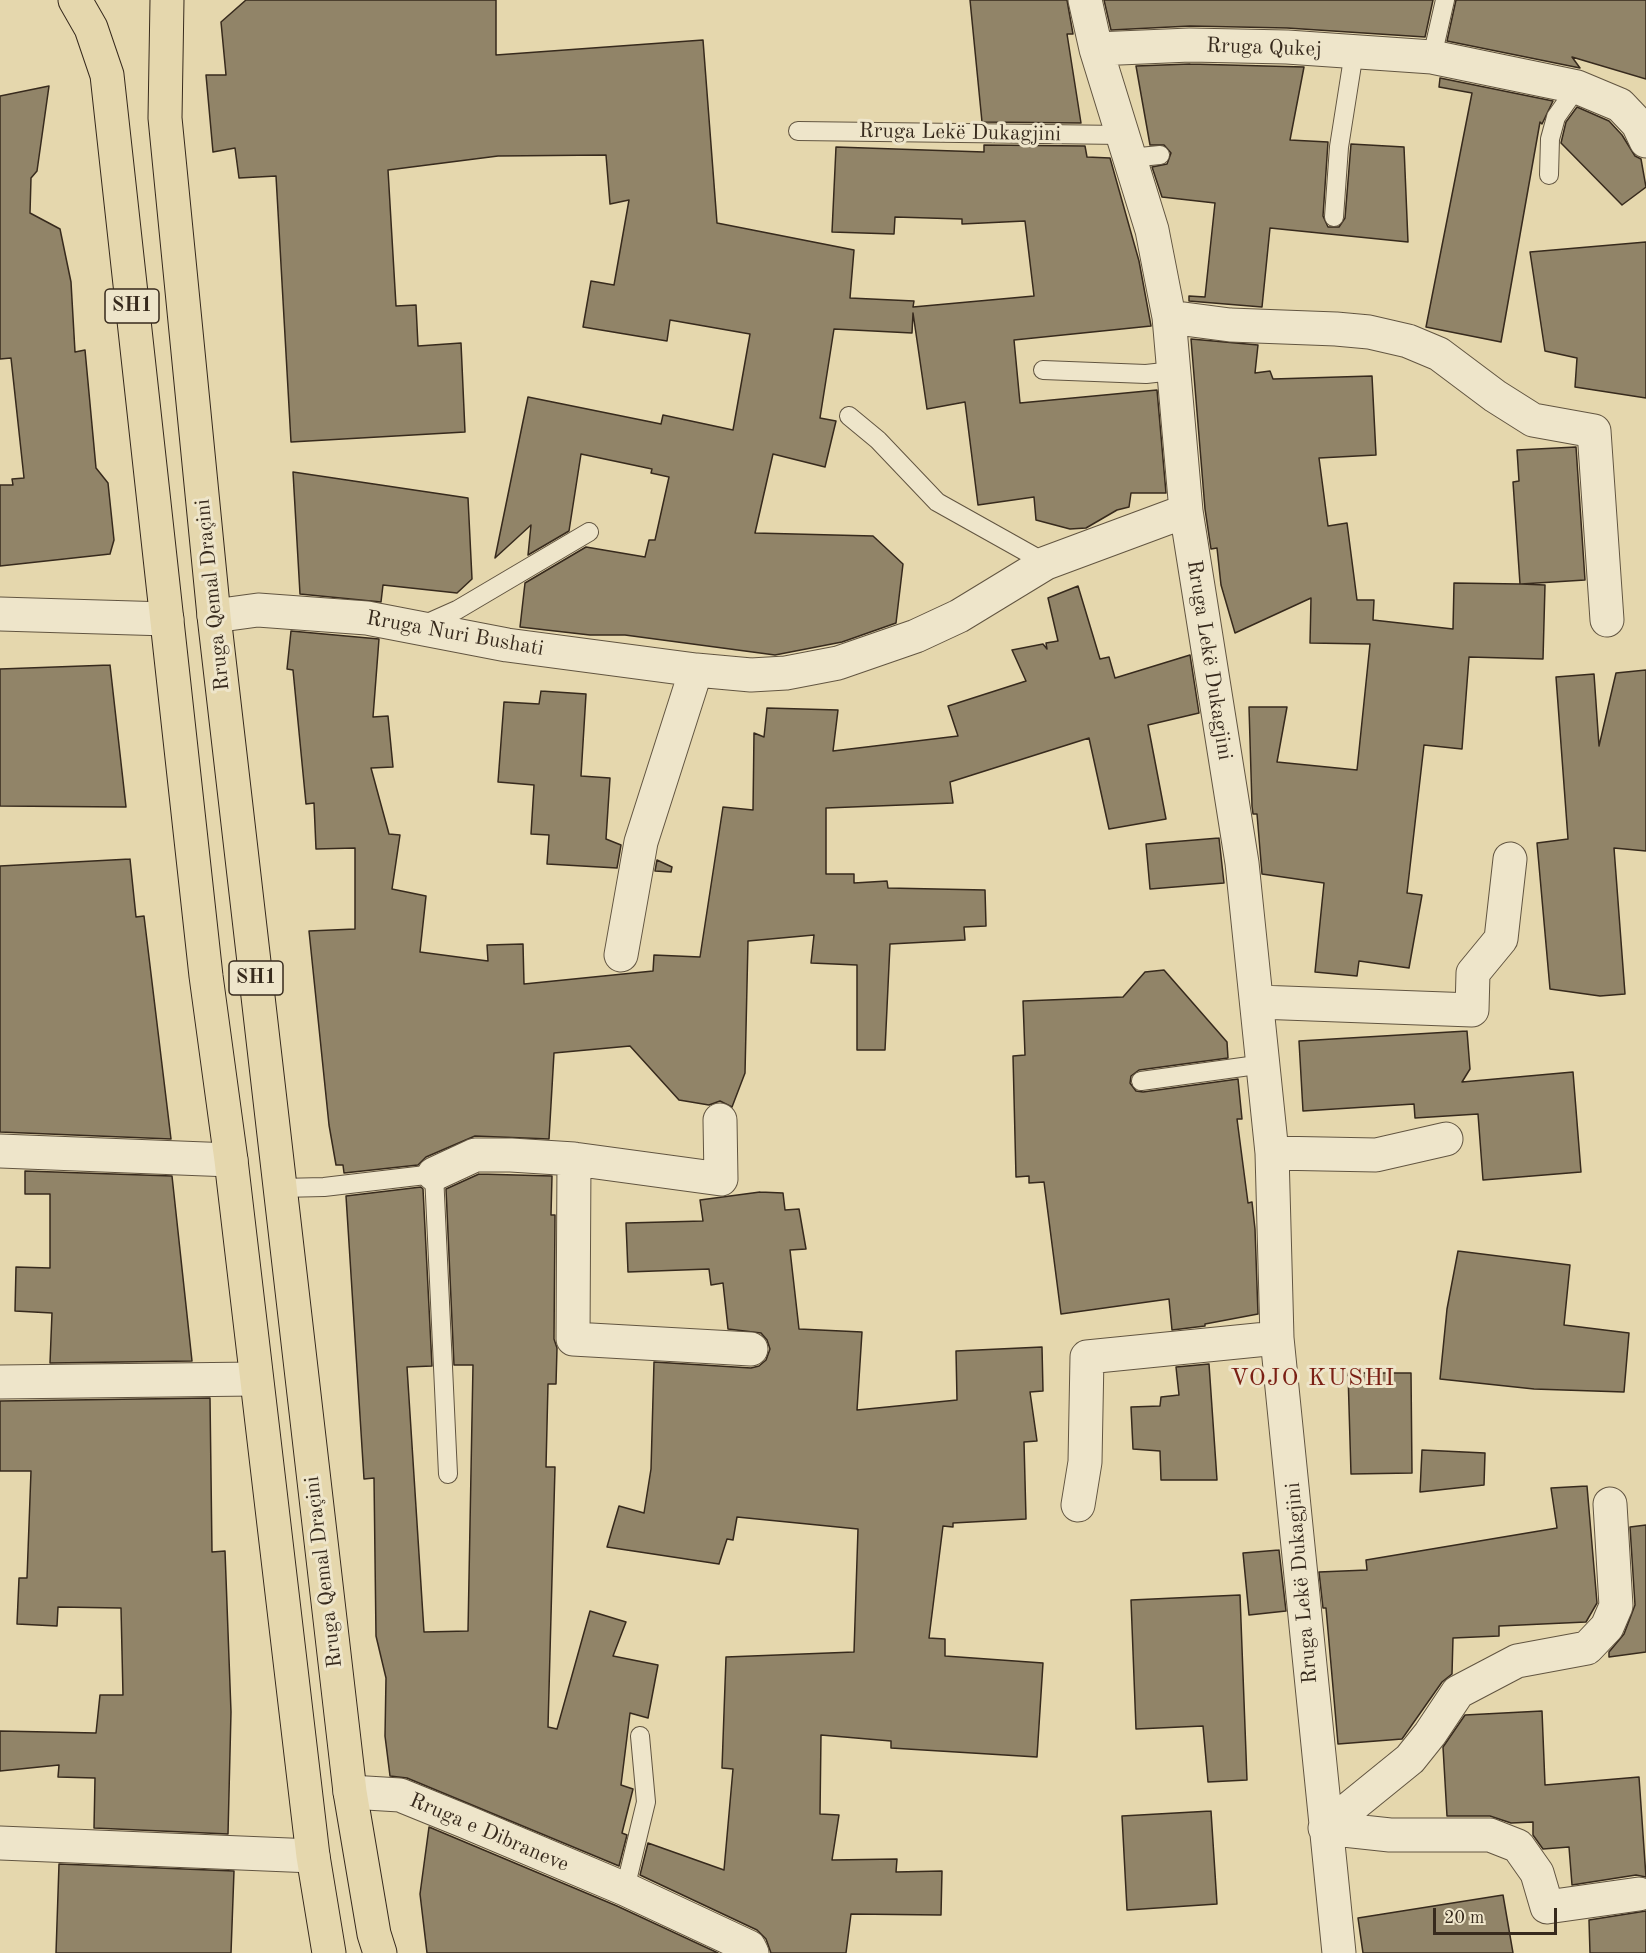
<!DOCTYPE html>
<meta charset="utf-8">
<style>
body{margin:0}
#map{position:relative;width:1646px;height:1953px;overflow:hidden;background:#e5d7ad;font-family:"Old Standard TT",serif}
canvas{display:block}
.scale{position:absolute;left:1433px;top:1908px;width:124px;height:27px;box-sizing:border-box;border:3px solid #372a1d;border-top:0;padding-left:8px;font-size:18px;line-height:21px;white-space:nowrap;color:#372a1d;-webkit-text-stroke:4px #eee5ca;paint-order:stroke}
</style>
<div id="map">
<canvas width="1646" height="1953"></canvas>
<div class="scale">20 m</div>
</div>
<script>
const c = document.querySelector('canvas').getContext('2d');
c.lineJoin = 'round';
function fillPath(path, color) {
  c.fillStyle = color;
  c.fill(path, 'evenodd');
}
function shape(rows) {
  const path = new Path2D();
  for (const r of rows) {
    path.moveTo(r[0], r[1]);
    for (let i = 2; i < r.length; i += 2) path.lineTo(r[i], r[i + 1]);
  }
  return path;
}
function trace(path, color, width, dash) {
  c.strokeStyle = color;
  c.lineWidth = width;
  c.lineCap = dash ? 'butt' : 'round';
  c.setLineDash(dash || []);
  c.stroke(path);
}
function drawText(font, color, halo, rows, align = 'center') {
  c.font = font + ' "Old Standard TT",serif';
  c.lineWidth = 6;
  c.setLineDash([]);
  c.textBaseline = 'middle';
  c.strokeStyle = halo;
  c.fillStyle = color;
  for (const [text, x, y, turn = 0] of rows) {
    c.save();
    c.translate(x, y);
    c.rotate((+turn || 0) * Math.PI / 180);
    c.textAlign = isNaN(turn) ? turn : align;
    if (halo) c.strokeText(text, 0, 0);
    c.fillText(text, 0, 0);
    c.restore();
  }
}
const building = shape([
 [246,0,496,0,496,55,703,40,717,223,854,250,850,298,914,301,913,307,1034,296,1025,221,962,224,962,219,895,217,894,234,832,232,836,147,984,152,984,145,1085,146,1087,157,1110,158,1139,261,1151,326,1014,340,1020,403,1157,390,1166,493,1131,493,1129,507,1117,510,1086,528,1070,529,1036,520,1034,497,978,505,965,402,927,409,913,313,912,333,834,329,820,418,836,421,825,467,773,454,755,533,873,536,903,564,896,623,842,642,775,655,625,635,590,635,520,627,525,583,586,547,645,557,649,540,655,540,669,477,651,473,652,469,581,454,569,531,528,555,531,525,495,558,528,397,661,424,663,415,733,430,750,334,670,320,667,341,583,327,591,281,614,285,629,200,610,204,606,155,498,156,388,170,396,306,416,305,418,346,461,343,465,432,291,442,276,176,239,178,235,148,213,152,206,75,226,75,221,22,246,0],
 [970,0,1067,0,1073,34,1067,34,1081,123,982,122,970,0],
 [1104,0,1433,0,1425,37,1287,28,1190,26,1111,30,1104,0],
 [1456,0,1646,0,1646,79,1572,57,1580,68,1447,41,1456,0],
 [1190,64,1304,67,1290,140,1328,142,1323,216,1328,227,1339,227,1345,218,1351,144,1404,147,1408,242,1270,228,1262,307,1189,301,1189,296,1205,297,1215,203,1162,197,1152,167,1167,164,1171,153,1164,145,1150,145,1136,66,1190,64],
 [1440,78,1553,101,1542,124,1540,122,1501,342,1426,327,1472,93,1439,87,1440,78],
 [49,86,37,171,31,178,30,213,60,229,71,282,75,352,85,350,96,468,108,483,114,540,110,554,0,566,0,485,13,485,12,479,24,478,11,358,0,359,0,96,49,86],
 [1577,107,1609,121,1622,135,1635,156,1641,159,1646,187,1622,205,1561,143,1566,122,1577,107],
 [1646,242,1646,398,1575,387,1577,358,1545,351,1530,252,1646,242],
 [1191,339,1258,345,1255,373,1270,371,1273,379,1372,376,1376,455,1319,458,1328,526,1347,523,1357,600,1374,600,1373,620,1453,629,1454,583,1520,584,1513,482,1519,481,1517,450,1576,447,1585,580,1521,584,1545,585,1543,659,1469,657,1462,749,1424,745,1407,893,1422,895,1409,968,1359,961,1357,976,1315,972,1324,883,1262,874,1257,814,1253,814,1252,806,1249,707,1287,707,1277,762,1357,770,1370,644,1310,643,1311,598,1235,633,1221,585,1217,548,1211,549,1205,509,1191,339],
 [293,472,468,498,472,579,457,593,383,585,381,602,300,594,293,472],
 [1078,586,1100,659,1109,657,1115,678,1190,655,1199,713,1148,725,1166,819,1109,829,1089,738,950,782,953,803,826,808,826,874,854,874,854,883,887,881,888,888,985,890,986,926,964,927,965,940,890,944,885,1050,857,1050,857,965,811,963,814,935,748,941,745,1073,732,1107,720,1101,709,1105,679,1100,630,1046,554,1053,549,1139,475,1136,426,1157,418,1165,344,1173,343,1165,336,1165,329,1125,309,931,355,929,355,848,316,849,314,803,306,804,293,670,287,669,291,631,379,639,373,717,388,716,393,767,371,768,389,834,400,835,392,889,426,896,420,952,488,961,487,945,523,944,524,984,653,971,654,955,700,957,723,807,753,810,754,733,764,737,767,708,838,710,833,751,958,736,948,706,1026,681,1012,650,1043,644,1047,649,1046,643,1058,641,1048,598,1078,586],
 [110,665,126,807,0,806,0,669,110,665],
 [1646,670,1646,851,1614,848,1625,994,1600,996,1550,989,1537,843,1568,839,1556,677,1594,674,1599,746,1616,673,1646,670],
 [541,691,586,694,581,776,610,778,606,839,621,845,617,868,547,864,549,835,531,834,534,785,498,782,504,702,539,704,541,691],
 [1219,838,1224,883,1150,889,1146,844,1219,838],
 [130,859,136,917,144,916,171,1139,0,1132,0,866,130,859],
 [657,860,672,867,671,872,655,871,657,860],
 [1164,970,1227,1042,1228,1058,1139,1070,1131,1076,1130,1083,1136,1091,1143,1092,1238,1079,1242,1119,1237,1119,1248,1203,1252,1202,1255,1229,1258,1314,1205,1324,1205,1326,1172,1330,1169,1299,1061,1314,1044,1182,1029,1183,1029,1176,1016,1177,1013,1056,1025,1055,1023,1001,1123,997,1145,972,1164,970],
 [1467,1031,1470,1069,1462,1082,1573,1072,1581,1172,1483,1180,1478,1114,1415,1118,1414,1104,1303,1111,1299,1041,1467,1031],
 [25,1171,172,1176,192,1361,50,1363,52,1313,15,1311,16,1267,50,1268,50,1194,25,1194,25,1171],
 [479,1174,552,1176,551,1215,555,1215,554,1339,557,1348,556,1384,548,1384,546,1467,555,1467,548,1727,557,1729,590,1611,626,1622,613,1656,658,1665,648,1718,630,1713,621,1785,633,1789,622,1833,627,1835,619,1866,407,1778,390,1776,385,1736,386,1678,376,1636,374,1478,364,1479,346,1196,421,1187,423,1189,432,1366,407,1367,424,1632,468,1631,473,1365,454,1365,446,1189,479,1174],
 [760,1192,783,1193,785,1210,799,1209,806,1249,790,1250,799,1329,862,1332,857,1410,957,1400,956,1351,1042,1347,1043,1391,1030,1392,1037,1441,1024,1442,1026,1519,953,1523,953,1527,943,1526,929,1638,945,1639,945,1656,1043,1663,1037,1757,891,1748,891,1741,821,1735,820,1814,839,1815,832,1860,897,1859,896,1872,942,1871,941,1915,851,1914,846,1953,771,1953,766,1939,757,1930,640,1875,648,1843,724,1870,733,1769,722,1768,726,1657,854,1652,858,1529,737,1517,733,1540,727,1539,719,1564,607,1547,619,1506,644,1513,651,1469,654,1362,751,1368,759,1366,766,1360,770,1349,767,1340,761,1333,728,1329,723,1283,711,1285,709,1269,628,1272,626,1223,703,1221,700,1200,760,1192],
 [1458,1251,1570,1265,1564,1325,1629,1333,1624,1392,1534,1389,1440,1379,1447,1309,1458,1251],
 [1209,1364,1217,1480,1161,1480,1160,1451,1133,1449,1131,1407,1160,1406,1161,1397,1179,1395,1176,1367,1209,1364],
 [1348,1373,1411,1373,1412,1473,1351,1474,1348,1373],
 [210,1398,212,1552,225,1551,231,1712,228,1834,94,1828,95,1778,58,1777,59,1765,0,1771,0,1731,96,1733,100,1695,123,1695,121,1608,58,1607,57,1626,17,1624,19,1578,27,1578,31,1471,0,1471,0,1401,210,1398],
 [1422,1450,1485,1453,1484,1485,1420,1492,1422,1450],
 [1587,1486,1597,1603,1586,1622,1499,1626,1499,1636,1453,1638,1452,1674,1442,1682,1402,1739,1338,1744,1326,1608,1323,1608,1319,1572,1367,1570,1366,1560,1557,1528,1551,1488,1587,1486],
 [1646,1525,1646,1652,1609,1657,1609,1652,1624,1634,1635,1605,1630,1527,1646,1525],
 [1279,1550,1286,1611,1249,1615,1243,1553,1279,1550],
 [1240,1595,1247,1780,1208,1782,1203,1726,1136,1729,1131,1600,1240,1595],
 [1542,1711,1545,1785,1639,1777,1646,1877,1636,1875,1572,1885,1569,1847,1543,1849,1533,1835,1533,1822,1511,1823,1490,1816,1447,1816,1443,1747,1465,1715,1542,1711],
 [1211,1811,1217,1904,1127,1910,1122,1816,1211,1811],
 [429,1827,617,1906,718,1953,427,1953,420,1894,429,1827],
 [59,1864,234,1871,231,1953,56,1953,59,1864],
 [1503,1895,1513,1953,1363,1953,1358,1918,1503,1895],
 [1646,1911,1646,1953,1590,1953,1589,1920,1646,1911]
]);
fillPath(building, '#918468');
trace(building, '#372a1d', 1.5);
const lane = shape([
 [1432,57,1445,0],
 [798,131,1123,135],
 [1130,158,1160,155],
 [1549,175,1550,139,1556,117,1577,87],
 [1334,217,1339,147,1354,52],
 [1043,370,1146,374,1173,371],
 [849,416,878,440,937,502,1046,563],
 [421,626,457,610,589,532],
 [1141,1081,1264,1064],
 [280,1188,324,1187,434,1174,448,1474],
 [625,1889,646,1802,640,1736]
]);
const street = shape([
 [1085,0,1096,49,1152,230,1169,317,1186,511,1242,863,1272,1153,1277,1338,1339,1953],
 [1096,49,1190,45,1287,47,1432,57,1577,87,1620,105,1638,124,1646,141],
 [1169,317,1230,325,1336,329,1369,332,1408,341,1439,354,1495,396,1533,420,1594,431,1607,620],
 [0,614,167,619],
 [214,616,258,610,367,618,507,645,696,670,751,675,786,673,838,663,916,636,959,616,1046,563,1186,511],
 [621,955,641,842,696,670],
 [1258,1002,1472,1010,1473,973,1501,939,1510,859],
 [0,1151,231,1160],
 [1272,1153,1376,1155,1446,1139],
 [574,1159,573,1339,751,1349],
 [434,1174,475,1155,511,1155,574,1159,721,1179,720,1120],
 [0,1382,255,1379],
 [1078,1505,1085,1462,1087,1357,1277,1338],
 [350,1792,400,1795,464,1821,625,1889,749,1947,752,1953],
 [1325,1828,1410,1759,1430,1734,1458,1692,1517,1661,1587,1648,1607,1627,1616,1606,1610,1504],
 [1325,1828,1390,1835,1490,1835,1518,1846,1537,1873,1547,1907,1639,1894],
 [0,1843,313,1856]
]);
const primary = shape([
 [75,0,91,28,107,75,206,976,231,1160,313,1856,329,1953],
 [167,0,165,118,214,616,350,1792,374,1934,380,1953]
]);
trace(lane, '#625541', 20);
trace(street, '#625541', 35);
trace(primary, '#372a1d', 35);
trace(lane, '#eee5ca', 18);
trace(street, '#eee5ca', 33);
trace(primary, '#e5d7ad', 33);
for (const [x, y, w] of [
 [132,306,54],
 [256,978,54]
]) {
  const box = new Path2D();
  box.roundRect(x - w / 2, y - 17, w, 34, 4.5);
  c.fillStyle = '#eee5ca';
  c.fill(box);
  trace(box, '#372a1d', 1.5);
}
drawText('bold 20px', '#372a1d', null, [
 ["SH1",132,306],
 ["SH1",256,978]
]);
drawText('21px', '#372a1d', '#eee5ca', [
 ["Rruga Qukej",1264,48,2],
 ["Rruga Lekë Dukagjini",960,133,1],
 ["Rruga Qemal Draçini",213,595,-96],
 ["Rruga Nuri Bushati",455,634,10],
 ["Rruga Lekë Dukagjini",1209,660,81],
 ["Rruga Qemal Draçini",324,1572,-97],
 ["Rruga Lekë Dukagjini",1302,1583,-95],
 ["Rruga e Dibraneve",489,1833,23]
]);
c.letterSpacing = '1.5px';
drawText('24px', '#7a1f14', '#eee5ca', [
 ["VOJO KUSHI",1313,1379]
]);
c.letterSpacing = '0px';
</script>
